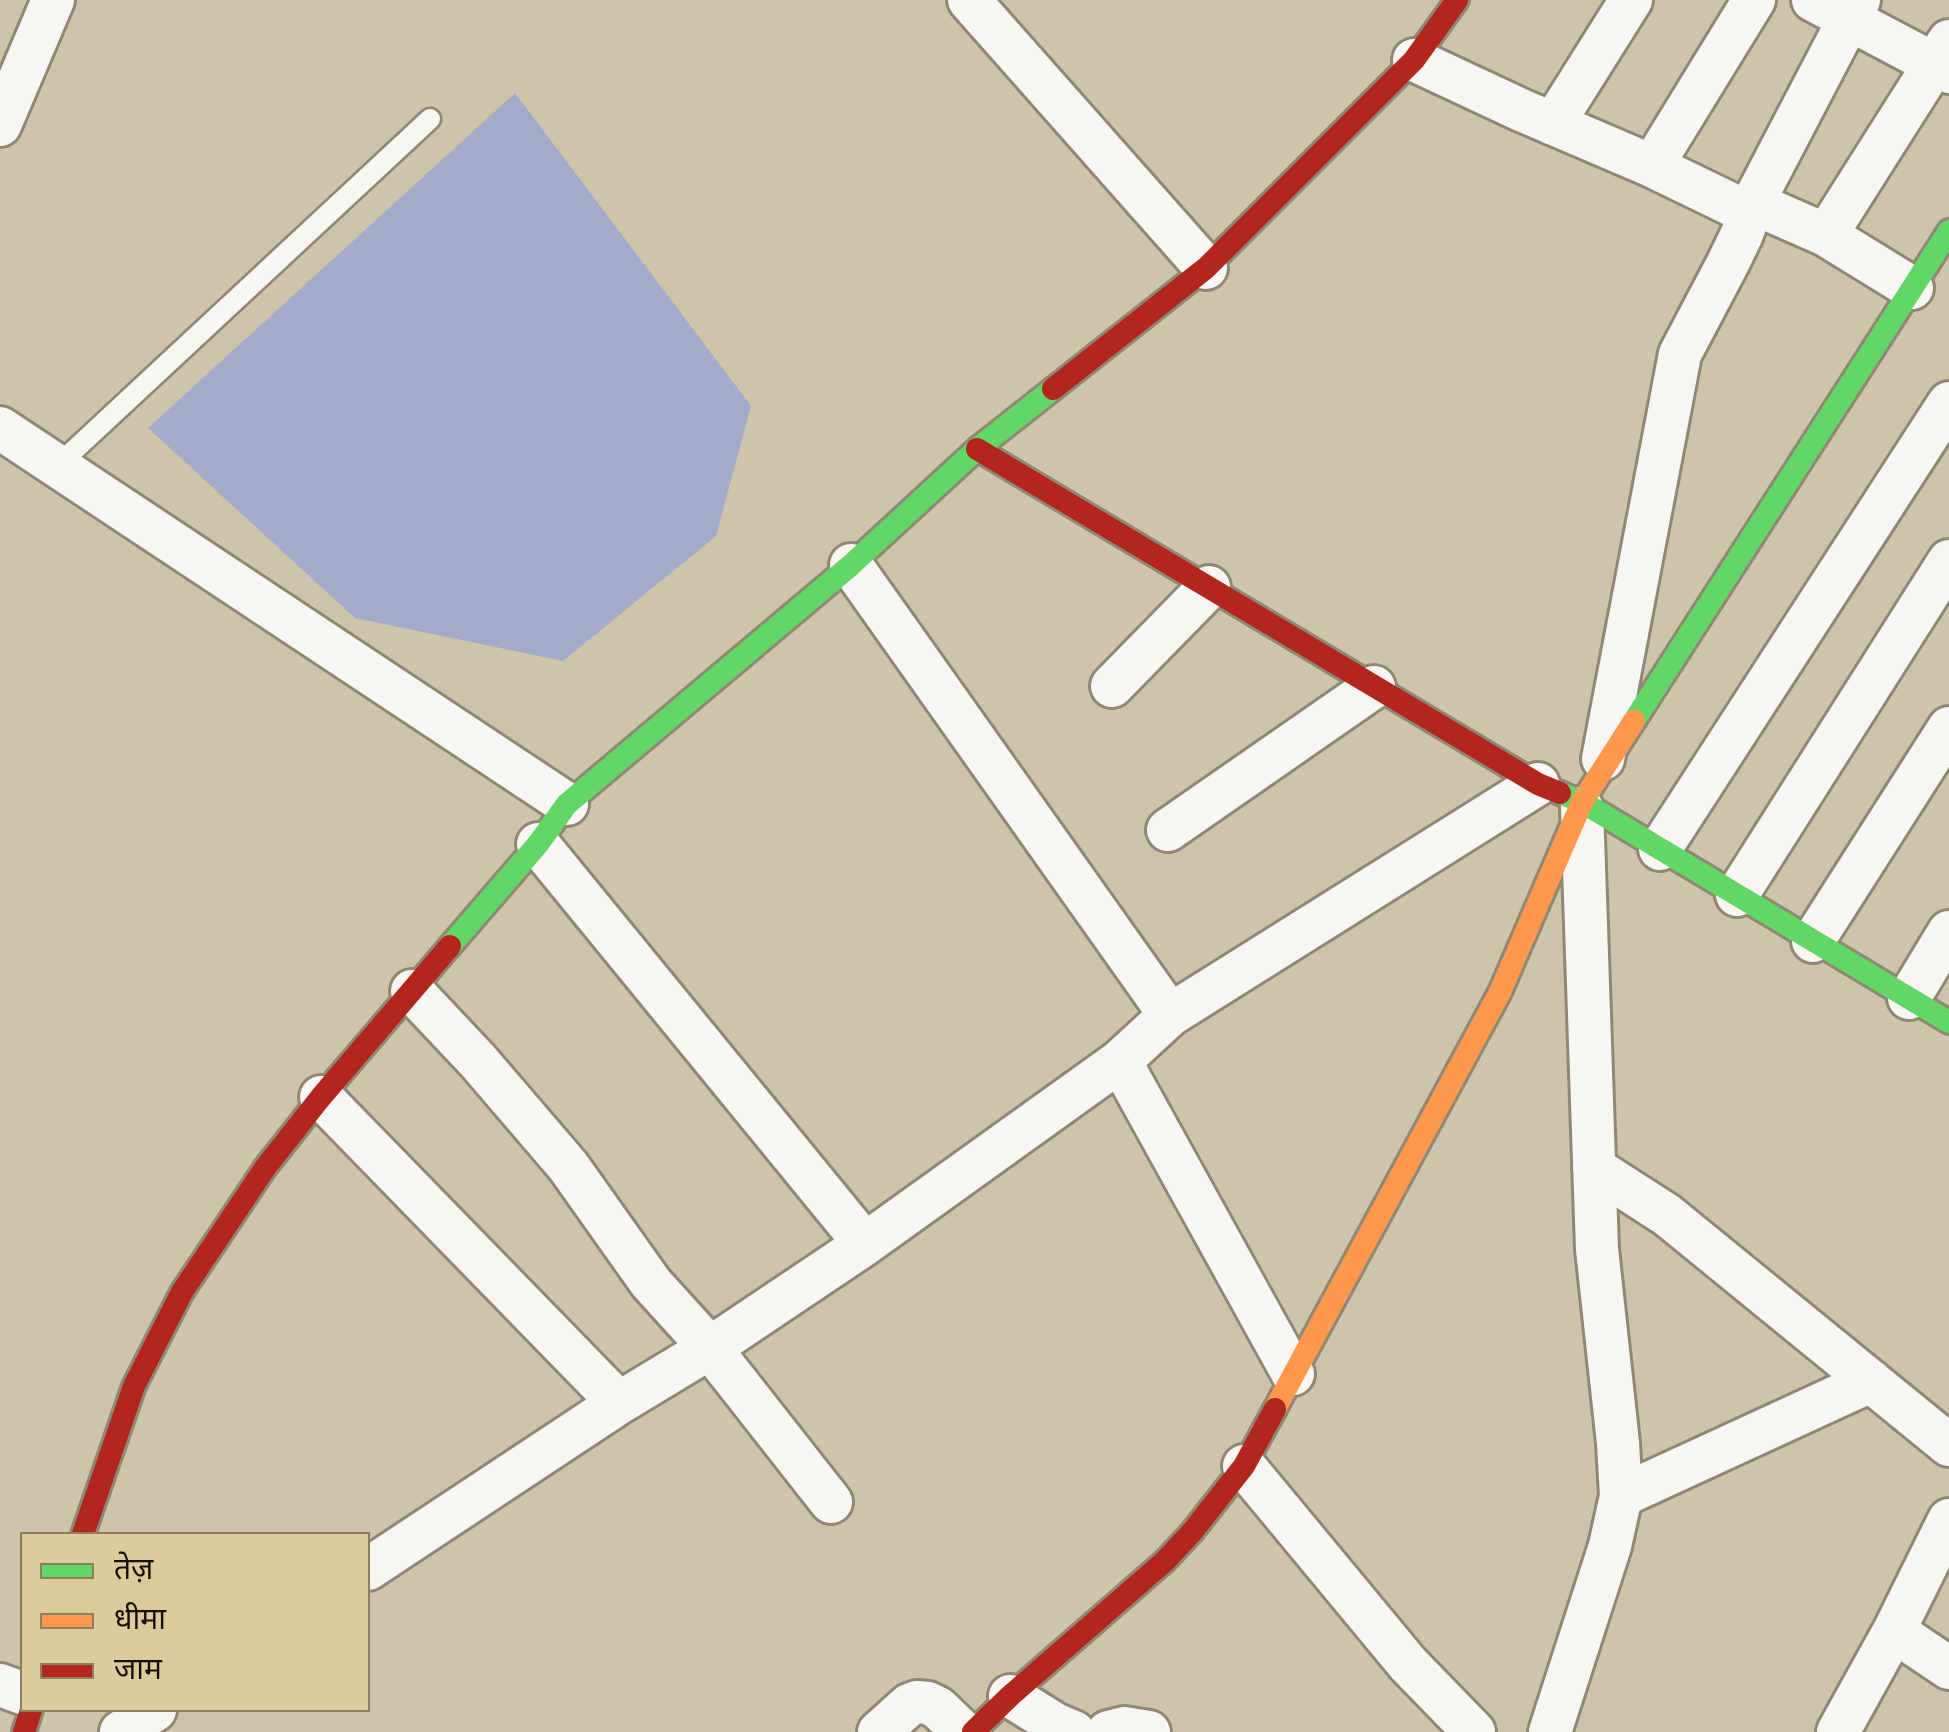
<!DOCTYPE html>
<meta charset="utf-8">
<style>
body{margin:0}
#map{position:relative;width:1949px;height:1732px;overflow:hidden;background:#cdc4ab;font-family:"Roboto Condensed","Noto Sans Devanagari",sans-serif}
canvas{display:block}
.legend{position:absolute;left:20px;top:1532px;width:350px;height:180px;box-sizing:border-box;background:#dccb9c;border:2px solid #8d805e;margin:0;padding:12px 18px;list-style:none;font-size:30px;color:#161002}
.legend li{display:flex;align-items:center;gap:20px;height:50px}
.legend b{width:50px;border:2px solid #8d805e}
</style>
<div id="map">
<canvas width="1949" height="1732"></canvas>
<ul class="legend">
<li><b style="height:12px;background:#63d668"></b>तेज़</li>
<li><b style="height:12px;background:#ff974d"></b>धीमा</li>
<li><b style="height:12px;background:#b3261e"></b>जाम</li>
</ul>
</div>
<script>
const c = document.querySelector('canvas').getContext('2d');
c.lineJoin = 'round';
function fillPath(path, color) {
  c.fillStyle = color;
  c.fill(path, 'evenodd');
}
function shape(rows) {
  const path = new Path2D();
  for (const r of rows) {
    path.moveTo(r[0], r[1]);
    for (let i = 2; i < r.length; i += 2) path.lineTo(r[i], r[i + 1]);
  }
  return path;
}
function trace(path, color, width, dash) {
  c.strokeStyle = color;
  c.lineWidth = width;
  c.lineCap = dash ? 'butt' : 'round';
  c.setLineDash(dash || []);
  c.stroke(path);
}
fillPath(shape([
 [515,93,751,406,716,536,563,661,355,618,148,428]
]), '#a3abc8');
const lane = shape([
 [57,466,430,119]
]);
const street = shape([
 [969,0,1206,268],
 [1813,0,1949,72],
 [1414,60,1521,110,1652,166,1749,213],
 [1553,124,1631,0],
 [0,125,53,0],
 [1652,166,1754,0],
 [1753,203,1826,235,1912,288],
 [1826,235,1949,41],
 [0,428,567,804],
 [851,565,1170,1015],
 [1112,686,1209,587],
 [1603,759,1680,354,1728,263,1742,234,1753,203,1859,0],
 [1168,830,1374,687],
 [538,844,865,1244],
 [1660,849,1949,403],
 [1737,895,1949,561],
 [1813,941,1949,728],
 [412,991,478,1061,568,1166,651,1283,710,1348,831,1502],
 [1909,998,1949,932],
 [1120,1061,1293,1374],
 [321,1097,619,1403],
 [1594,1168,1667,1215,1949,1445],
 [1244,1466,1408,1664,1474,1732],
 [1621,1496,1871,1381],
 [368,1569,619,1403,710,1348,865,1244,1120,1061,1170,1015,1538,784],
 [1894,1631,1949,1668],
 [0,1685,22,1693],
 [1010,1696,1055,1724,1074,1732],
 [121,1732,155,1710],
 [879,1732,909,1705,917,1702,928,1703,938,1708,963,1732],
 [1108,1732,1124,1728,1149,1732],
 [1550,1732,1610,1546,1621,1496,1618,1443,1597,1249,1582,808],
 [1838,1732,1894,1631,1949,1520]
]);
const fast = shape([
 [1634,721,1949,231],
 [1560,793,1582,802,1949,1022],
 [450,946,538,844,567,804,851,565,977,449,1053,389]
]);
const slow = shape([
 [1275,1409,1500,992,1582,802,1634,721]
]);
const jam = shape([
 [1053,389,1206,268,1414,60,1457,0],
 [977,449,1538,784,1560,793],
 [83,1534,134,1386,182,1292,265,1168,321,1097,450,946],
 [24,1732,31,1710],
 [973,1732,1010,1696,1165,1561,1192,1532,1244,1466,1275,1409]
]);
trace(lane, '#8f8874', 25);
trace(street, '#8f8874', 48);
trace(fast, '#8f8874', 28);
trace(slow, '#8f8874', 28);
trace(jam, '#8f8874', 28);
trace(lane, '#f8f6f2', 20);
trace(street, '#f8f6f2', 42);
trace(fast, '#63d668', 22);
trace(slow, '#ff974d', 22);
trace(jam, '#b3261e', 22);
</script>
